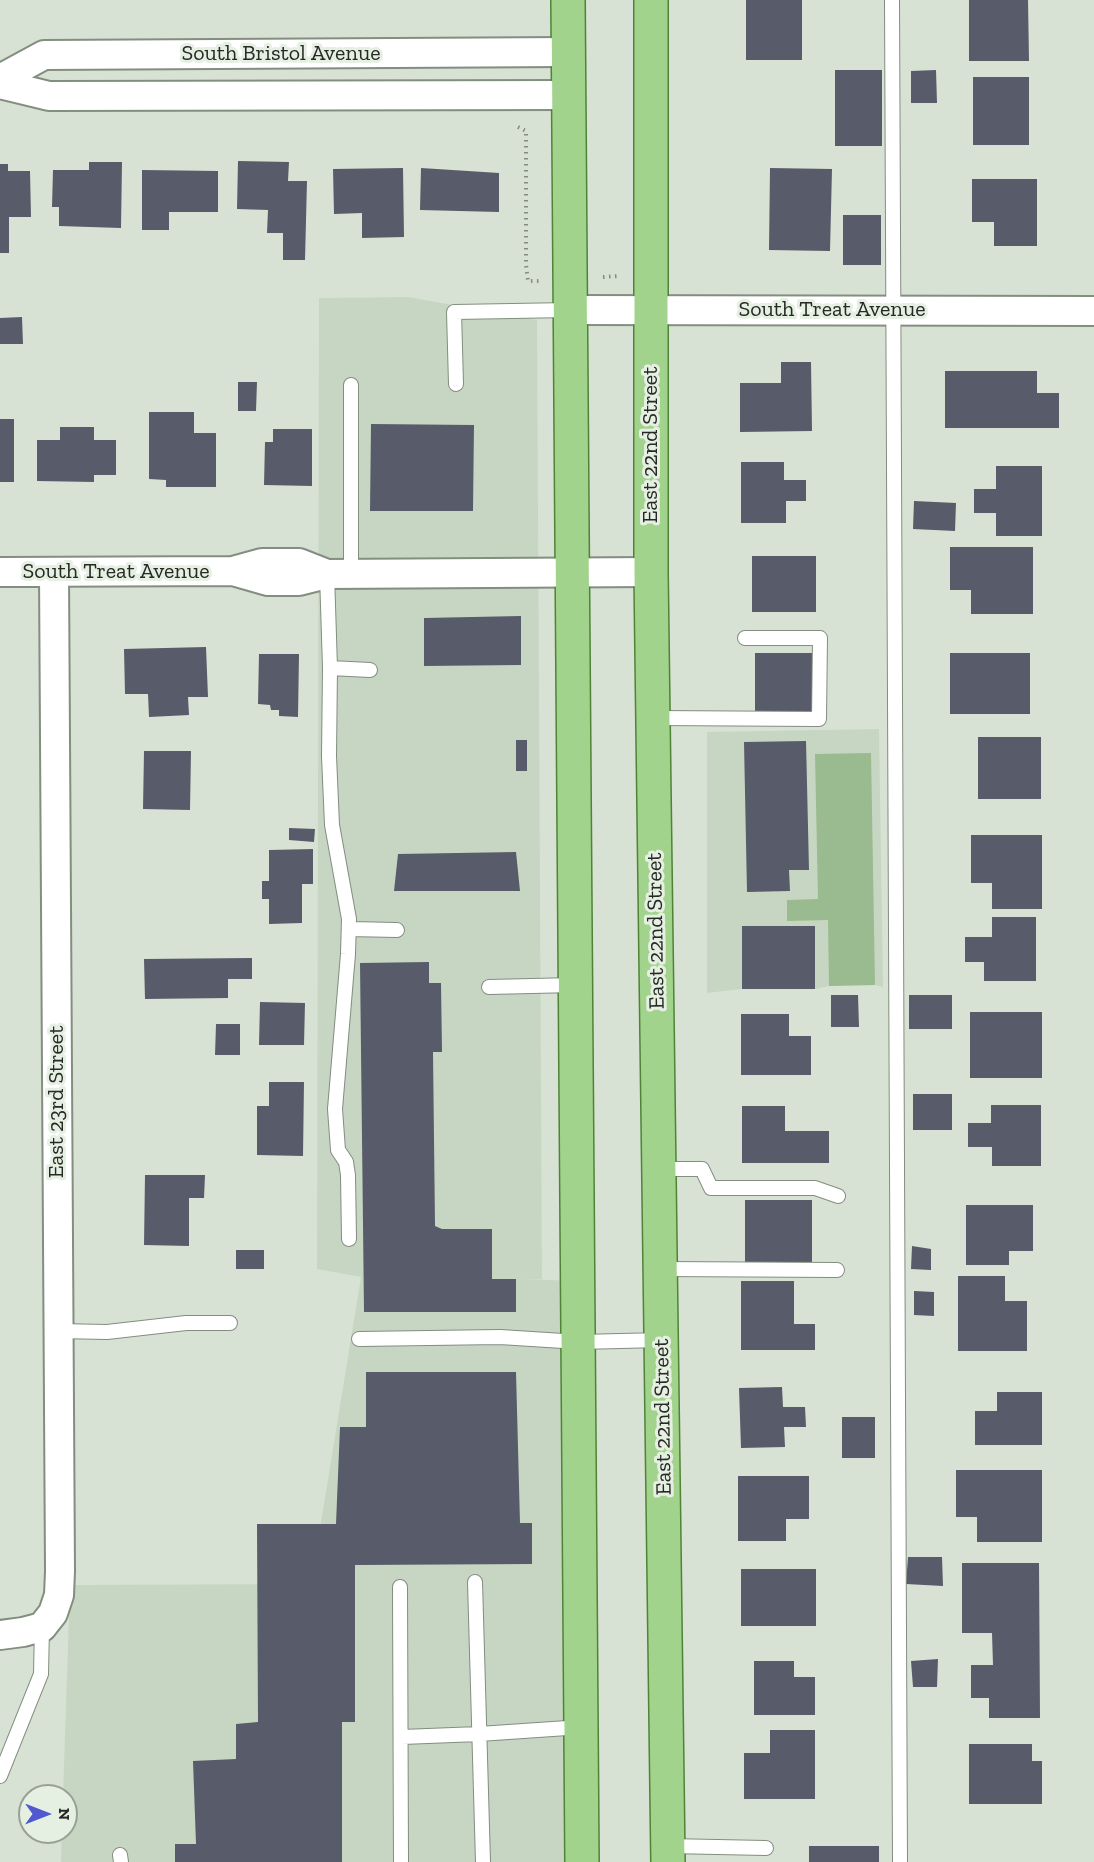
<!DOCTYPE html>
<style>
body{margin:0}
#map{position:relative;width:1094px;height:1862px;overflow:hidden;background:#d8e2d4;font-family:"Zilla Slab",serif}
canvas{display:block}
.north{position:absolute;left:18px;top:1784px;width:60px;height:60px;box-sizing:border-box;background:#e5efe2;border:2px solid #99a096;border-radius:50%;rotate:90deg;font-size:16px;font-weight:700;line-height:24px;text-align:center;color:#262924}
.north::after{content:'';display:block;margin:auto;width:21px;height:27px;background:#5059cf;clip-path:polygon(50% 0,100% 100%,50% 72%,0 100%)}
</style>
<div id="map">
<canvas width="1094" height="1862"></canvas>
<div class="north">N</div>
</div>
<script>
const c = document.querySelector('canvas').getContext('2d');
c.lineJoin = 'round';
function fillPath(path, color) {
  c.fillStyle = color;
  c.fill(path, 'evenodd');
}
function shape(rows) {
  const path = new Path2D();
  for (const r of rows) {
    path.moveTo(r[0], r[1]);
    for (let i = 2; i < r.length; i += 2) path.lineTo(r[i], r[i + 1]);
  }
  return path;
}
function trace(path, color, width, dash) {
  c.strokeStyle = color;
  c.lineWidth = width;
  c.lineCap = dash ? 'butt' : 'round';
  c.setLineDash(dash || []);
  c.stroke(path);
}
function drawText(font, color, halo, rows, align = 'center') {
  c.font = font + ' "Zilla Slab",serif';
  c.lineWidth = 6;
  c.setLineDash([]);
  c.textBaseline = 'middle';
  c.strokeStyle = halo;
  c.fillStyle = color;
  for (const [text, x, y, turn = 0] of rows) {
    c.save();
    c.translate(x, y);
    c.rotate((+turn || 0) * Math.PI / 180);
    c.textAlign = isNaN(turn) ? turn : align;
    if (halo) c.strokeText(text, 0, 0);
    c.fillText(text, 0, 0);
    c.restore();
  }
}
fillPath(shape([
 [408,297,537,320,542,1279,523,1279,578,1281,576,1862,61,1862,62,1832,66,1832,66,1796,63,1796,70,1585,311,1584,361,1277,317,1269,319,298],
 [879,729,883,987,875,985,829,986,815,989,742,989,707,993,707,732]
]), '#c7d6c2');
fillPath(shape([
 [871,753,875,985,829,986,828,920,787,921,787,900,818,899,815,754]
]), '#9aba8f');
fillPath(shape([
 [746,0,802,0,802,60,746,60],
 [969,0,1028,0,1029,61,969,61],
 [835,70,882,70,882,146,835,146],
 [936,70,937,103,911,103,911,71],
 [973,77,1029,77,1029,145,973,145],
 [238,161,289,162,288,181,307,181,305,260,283,260,283,233,267,233,268,210,237,209],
 [89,162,122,162,121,228,59,226,59,207,52,207,53,170,89,170],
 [0,164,8,164,8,171,30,171,31,217,9,217,9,253,0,253],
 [403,168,404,237,362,238,362,213,334,214,333,169],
 [421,168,499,173,499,212,420,210],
 [770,168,832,169,830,251,769,250],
 [142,170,218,171,218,212,169,212,169,230,142,230],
 [972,179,1037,179,1037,246,994,246,994,222,972,222],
 [843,215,881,215,881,265,843,265],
 [22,317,23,344,0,344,0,318],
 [781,362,811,362,812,431,740,432,740,383,781,383],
 [945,371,1037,371,1037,393,1059,393,1059,428,945,428],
 [238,382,257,382,256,411,238,411],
 [149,412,194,412,194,433,216,433,216,487,166,487,166,480,149,479],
 [0,419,14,419,14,482,0,482],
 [371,424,474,425,473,511,370,511],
 [60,427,94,427,94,440,116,440,116,475,94,475,94,482,37,481,37,440,60,440],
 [273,429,312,429,312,486,264,485,265,442,273,442],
 [741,462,784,462,784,480,806,480,806,501,786,501,786,523,741,523],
 [996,466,1042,466,1042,536,996,536,996,513,974,513,974,489,996,489],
 [914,501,956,503,955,531,913,529],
 [950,547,1033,547,1033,614,971,614,971,590,950,590],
 [752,556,816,556,816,612,752,612],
 [521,616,521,665,424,666,424,618],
 [206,647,208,697,188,697,189,715,149,717,148,694,125,694,124,649],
 [755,653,812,653,812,711,755,711],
 [950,653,1030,653,1030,714,950,714],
 [259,654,299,654,298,717,279,716,279,710,271,710,270,705,258,704],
 [978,737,1041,737,1041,799,978,799],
 [516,740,527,740,527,771,516,771],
 [806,741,809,870,789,870,790,891,747,892,744,742],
 [144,751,191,751,190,810,143,809],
 [289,828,315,829,314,842,289,840],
 [971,835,1042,835,1042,909,992,909,992,883,971,883],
 [313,849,313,884,302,884,302,923,269,924,269,899,262,899,262,881,269,881,269,850],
 [516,852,520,891,394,891,398,854],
 [992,917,1036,917,1036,981,984,981,984,962,965,962,965,937,992,937],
 [742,926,815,926,815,989,742,989],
 [252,958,252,979,228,979,228,998,145,999,144,959],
 [429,962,429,983,441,983,442,1052,433,1052,435,1226,442,1229,492,1229,492,1279,516,1279,516,1312,364,1312,360,963],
 [831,995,858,995,859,1027,831,1027],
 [909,995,952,995,952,1029,909,1029],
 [260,1002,305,1003,304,1045,259,1045],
 [970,1012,1042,1012,1042,1078,970,1078],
 [741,1014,789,1014,789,1036,811,1036,811,1075,741,1075],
 [216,1024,240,1024,240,1055,215,1055],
 [269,1082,304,1082,303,1156,257,1155,257,1106,269,1106],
 [913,1094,952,1094,952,1130,913,1130],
 [991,1105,1041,1105,1041,1166,992,1166,992,1147,968,1147,968,1123,991,1123],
 [742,1106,785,1106,785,1131,829,1131,829,1163,742,1163],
 [145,1175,205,1175,204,1198,189,1198,189,1246,144,1245],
 [745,1200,812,1200,812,1262,745,1262],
 [966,1205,1033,1205,1033,1251,1009,1251,1009,1265,966,1265],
 [912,1246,931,1249,931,1270,911,1269],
 [236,1250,264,1250,264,1269,236,1269],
 [958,1276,1005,1276,1005,1301,1027,1301,1027,1351,958,1351],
 [741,1281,794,1281,794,1324,815,1324,815,1350,741,1350],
 [914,1291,934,1292,934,1316,914,1315],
 [366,1372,516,1372,520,1523,532,1523,532,1564,355,1565,355,1722,342,1722,342,1862,175,1862,175,1844,196,1844,193,1761,236,1759,236,1724,258,1722,257,1524,336,1524,340,1427,366,1427],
 [782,1387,783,1407,805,1407,806,1427,784,1427,785,1447,741,1448,739,1388],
 [997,1392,1042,1392,1042,1445,975,1445,975,1411,997,1411],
 [842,1417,875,1417,875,1458,842,1458],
 [956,1470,1042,1470,1042,1542,977,1542,977,1517,956,1517],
 [738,1476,809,1476,809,1519,786,1519,786,1541,738,1541],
 [908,1557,942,1557,943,1586,906,1584],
 [962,1563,1039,1563,1040,1718,989,1718,989,1698,971,1698,971,1665,993,1665,992,1633,962,1633],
 [741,1569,816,1569,816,1626,741,1626],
 [938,1659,937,1687,913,1687,911,1661],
 [754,1661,794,1661,794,1677,815,1677,815,1715,754,1715],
 [770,1730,815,1730,815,1799,744,1799,744,1753,770,1753],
 [969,1744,1032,1744,1032,1761,1042,1761,1042,1804,969,1804],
 [809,1846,879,1846,879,1862,809,1862]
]), '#585b69');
const service = shape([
 [892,0,900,1862],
 [456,384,454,312,570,310],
 [351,385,351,574],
 [327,574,330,668,329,756,332,825,349,919,348,954,335,1109,338,1150,346,1162,348,1175,349,1239],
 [330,668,370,670],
 [653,718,819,719,820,638,745,638],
 [349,929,397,930],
 [489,987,575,985],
 [659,1169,702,1169,711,1188,815,1188,838,1196],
 [661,1269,837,1270],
 [58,1331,107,1332,186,1323,230,1323],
 [359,1339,500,1337,579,1342,662,1340],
 [475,1582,483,1862],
 [400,1587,401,1862],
 [402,1737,479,1734,582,1727],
 [0,1776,41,1674,42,1627],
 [668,1846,766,1848],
 [120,1855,121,1862]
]);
const minor = shape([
 [0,79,44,55,568,52],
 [0,84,49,96,568,95],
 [570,310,1094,311],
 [0,572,233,571,262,563,299,563,327,574,299,581,268,581,233,571],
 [327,574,651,572],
 [0,1635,23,1632,42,1627,53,1613,59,1595,60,1571,54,572]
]);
const primary = shape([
 [568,0,582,1862],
 [651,0,651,572,668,1862]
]);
trace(service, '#838d80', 16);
trace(minor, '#838d80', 32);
trace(primary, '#4e8436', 36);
trace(shape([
 [518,127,526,131,526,265,528,281,539,281],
 [603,277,619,276]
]), '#848b81', 4, [1.5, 4.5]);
trace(service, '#fff', 14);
trace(minor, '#fff', 28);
trace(primary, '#a2d38c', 33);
drawText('22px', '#262924', '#e5efe2', [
 ["South Bristol Avenue",281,54],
 ["South Treat Avenue",832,310],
 ["East 22nd Street",651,445,-90],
 ["South Treat Avenue",116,572],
 ["East 22nd Street",656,931,-91],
 ["East 23rd Street",57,1102,-90],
 ["East 22nd Street",663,1417,-91]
]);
</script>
